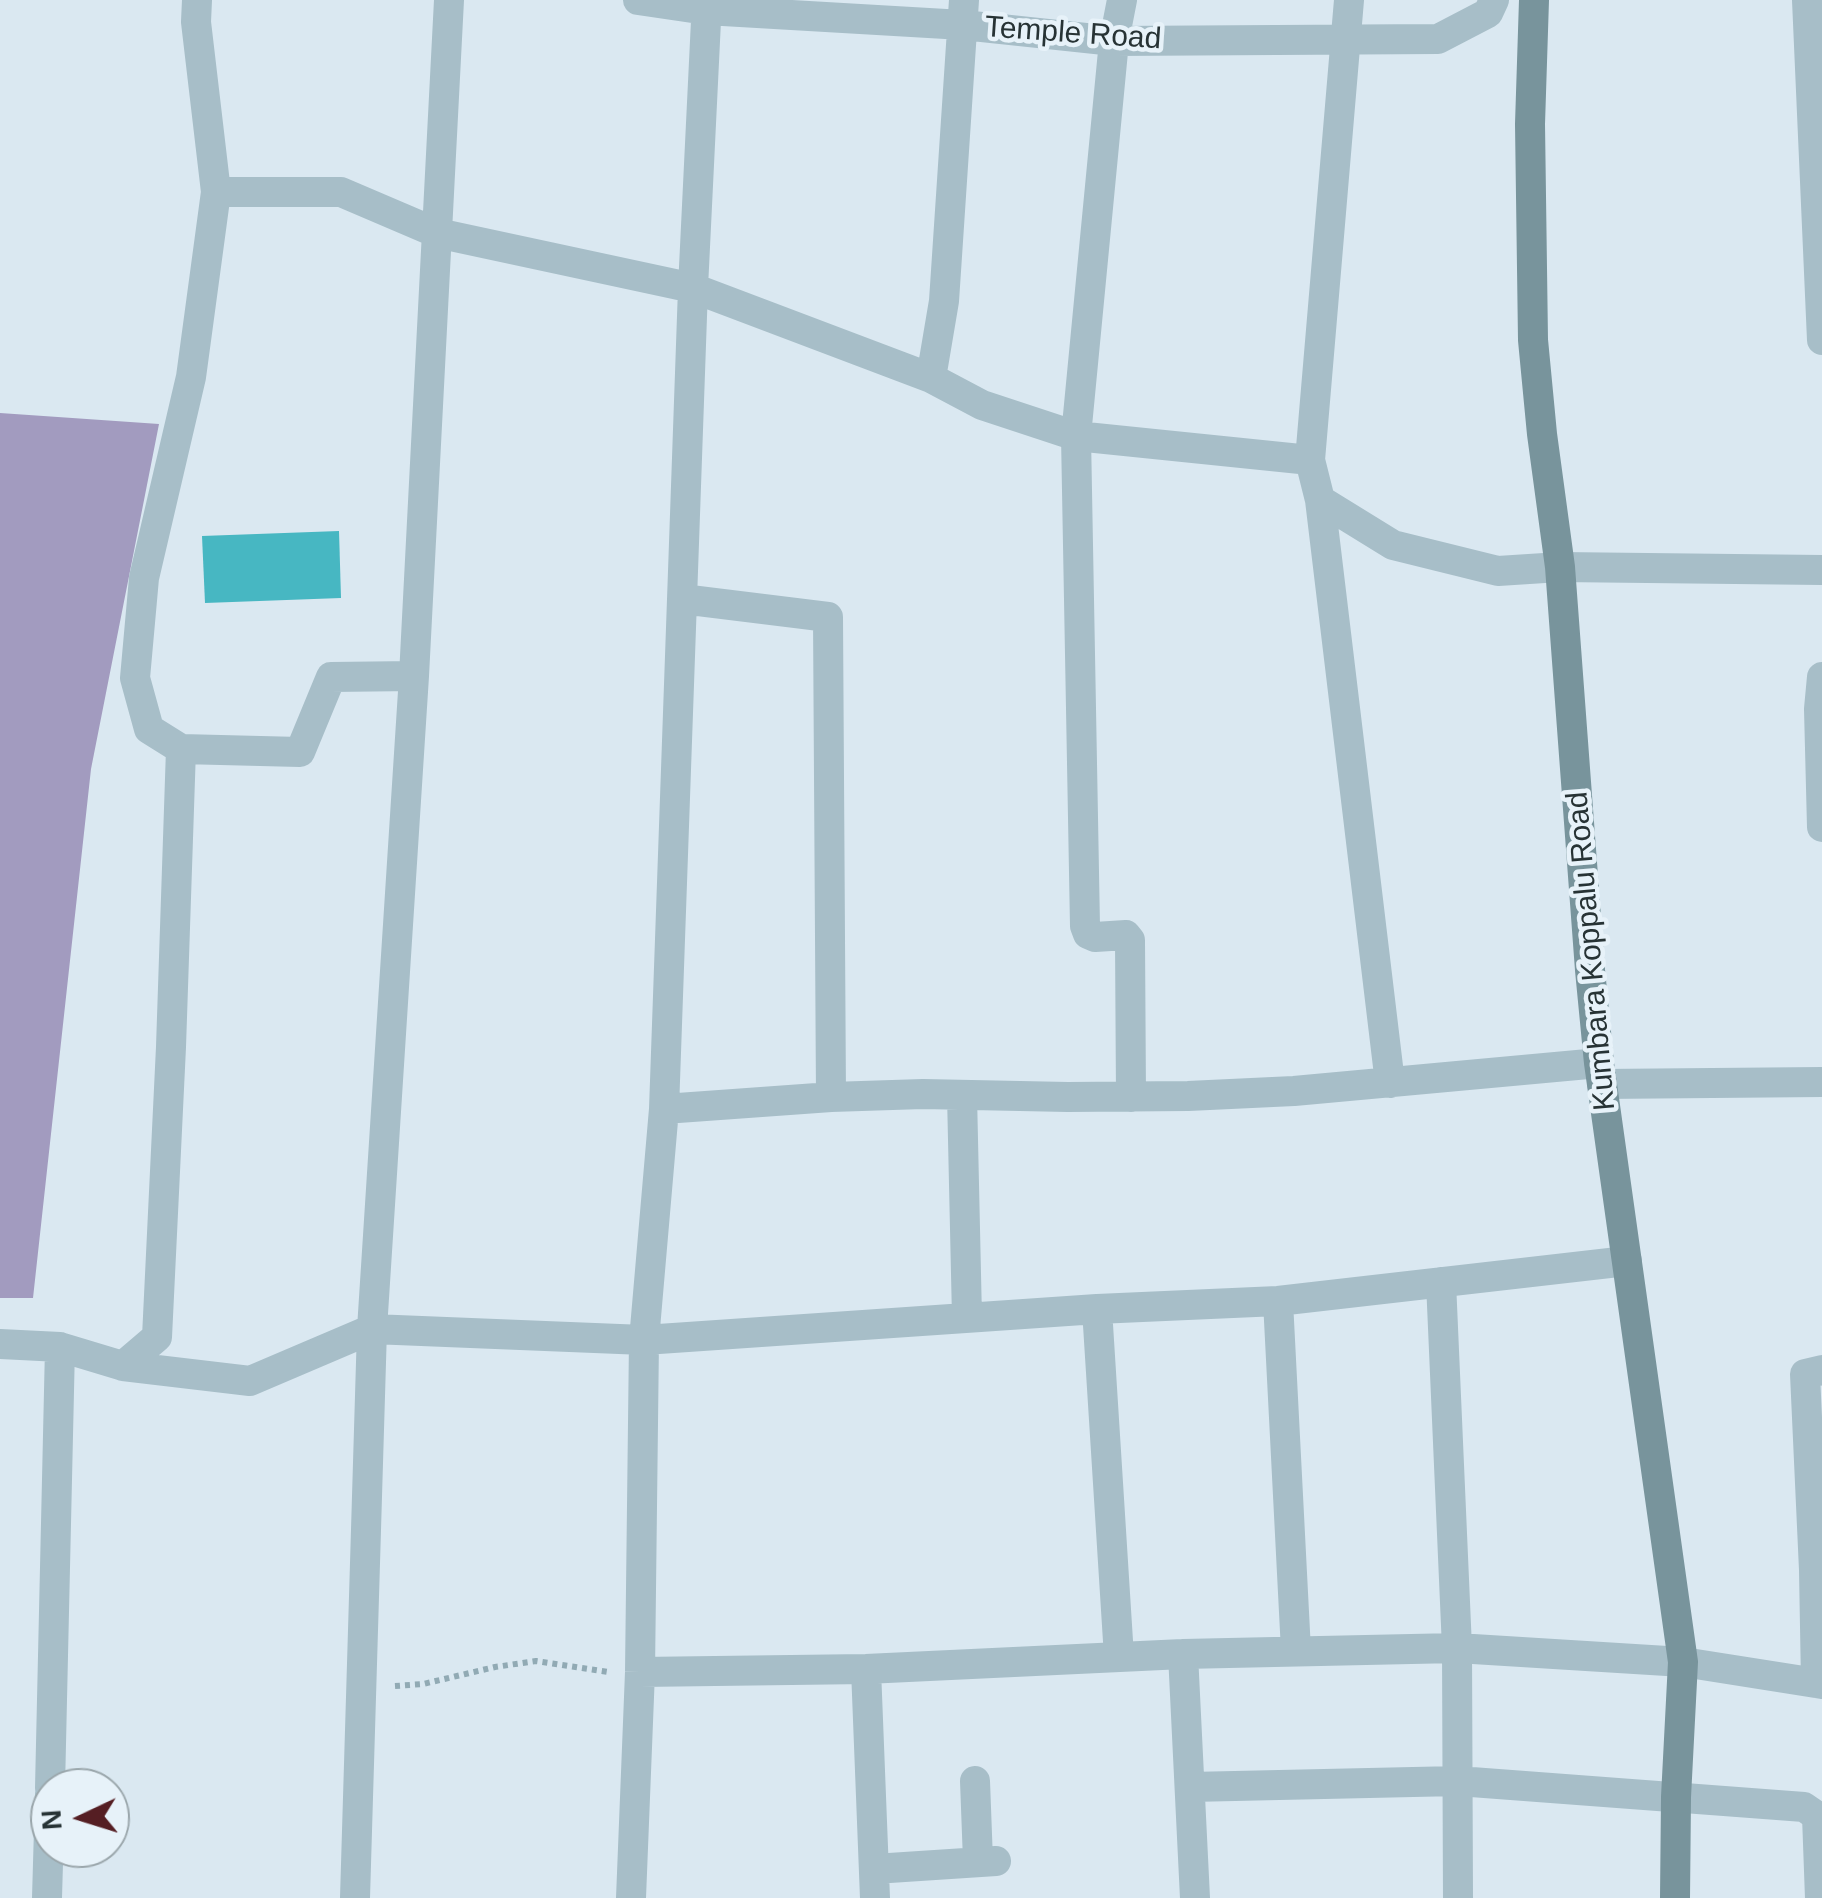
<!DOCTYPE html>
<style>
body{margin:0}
#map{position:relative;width:1822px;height:1898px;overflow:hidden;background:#dae8f1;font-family:Arial,sans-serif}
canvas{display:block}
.north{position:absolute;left:30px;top:1768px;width:100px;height:100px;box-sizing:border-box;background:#e7f2f9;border:2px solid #9aa6ab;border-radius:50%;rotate:266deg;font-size:28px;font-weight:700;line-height:40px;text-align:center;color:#273335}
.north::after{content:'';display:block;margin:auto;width:35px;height:45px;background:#551e23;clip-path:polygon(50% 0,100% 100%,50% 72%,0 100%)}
</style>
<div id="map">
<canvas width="1822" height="1898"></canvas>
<div class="north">N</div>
</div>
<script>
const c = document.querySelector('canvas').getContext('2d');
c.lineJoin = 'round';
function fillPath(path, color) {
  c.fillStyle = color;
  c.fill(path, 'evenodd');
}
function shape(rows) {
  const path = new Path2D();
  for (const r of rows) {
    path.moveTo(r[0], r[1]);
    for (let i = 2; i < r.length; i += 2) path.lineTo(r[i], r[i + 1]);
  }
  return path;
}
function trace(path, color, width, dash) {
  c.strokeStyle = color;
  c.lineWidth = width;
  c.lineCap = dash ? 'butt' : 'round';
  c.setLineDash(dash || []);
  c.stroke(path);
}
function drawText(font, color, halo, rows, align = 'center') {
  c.font = font + ' Arial,sans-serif';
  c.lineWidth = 9;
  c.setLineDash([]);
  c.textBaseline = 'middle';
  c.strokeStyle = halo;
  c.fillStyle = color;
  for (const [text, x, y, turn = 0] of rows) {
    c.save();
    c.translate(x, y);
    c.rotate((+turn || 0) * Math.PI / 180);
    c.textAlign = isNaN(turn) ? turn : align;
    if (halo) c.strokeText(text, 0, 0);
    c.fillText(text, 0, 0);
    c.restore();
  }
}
fillPath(shape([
 [0,413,159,424,91,769,33,1298,0,1298]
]), '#a29bbf');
fillPath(shape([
 [339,531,341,598,205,603,202,536]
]), '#47b7c2');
trace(shape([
 [395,1686,423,1684,495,1667,536,1661,608,1672]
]), '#91aab4', 6, [5, 5]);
trace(shape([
 [638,0,706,10,963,25,1114,41,1438,39,1488,13,1494,0],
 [1122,0,1114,41,1076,436,1085,926,1088,934,1095,937,1126,935,1130,940,1131,1097],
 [1349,0,1310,460,1320,500,1390,1083],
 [1807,0,1822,340],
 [216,192,341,192,437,233,693,288,931,378,982,405,1076,436,1310,460],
 [931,378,944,301,964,0],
 [1320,500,1393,545,1498,571,1560,567,1822,570],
 [682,599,828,617,831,1097],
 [1822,677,1819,709,1822,827],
 [181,749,149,729,135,678,144,578,191,377,216,192,196,22,197,0],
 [1602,1084,1822,1082],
 [962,1095,967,1318],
 [664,1109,831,1097,923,1094,1068,1097,1188,1096,1294,1091,1599,1063],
 [1441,1282,1457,1648,1458,1898],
 [1278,1301,1296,1651],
 [1097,1309,1119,1657],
 [0,1344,60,1347,123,1366,250,1381,372,1329,644,1340,1097,1309,1278,1301,1627,1261],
 [123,1366,157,1337,171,1047,181,749,300,752,331,677,414,676],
 [1183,1654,1195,1898],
 [866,1669,875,1898],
 [640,1672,866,1669,1183,1654,1457,1648,1683,1662,1822,1684],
 [1816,1683,1814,1570,1805,1374,1822,1370],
 [975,1781,978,1861],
 [1190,1787,1458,1781,1804,1807,1817,1816,1820,1898],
 [50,1788,60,1347],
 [874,1869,996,1861],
 [47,1898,50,1794],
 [355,1898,372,1329,414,676,449,0],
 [631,1898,640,1672,644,1340,664,1109,693,288,707,0]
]), '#a7bec8', 30);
trace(shape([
 [1534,0,1530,124,1533,340,1542,434,1560,567,1590,970,1599,1063,1683,1662,1676,1797,1675,1898]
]), '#78949c', 30);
drawText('30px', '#273335', '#e7f2f9', [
 ["Temple Road",1073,34,4],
 ["Kumbara Koppalu Road",1592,951,-95]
]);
</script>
